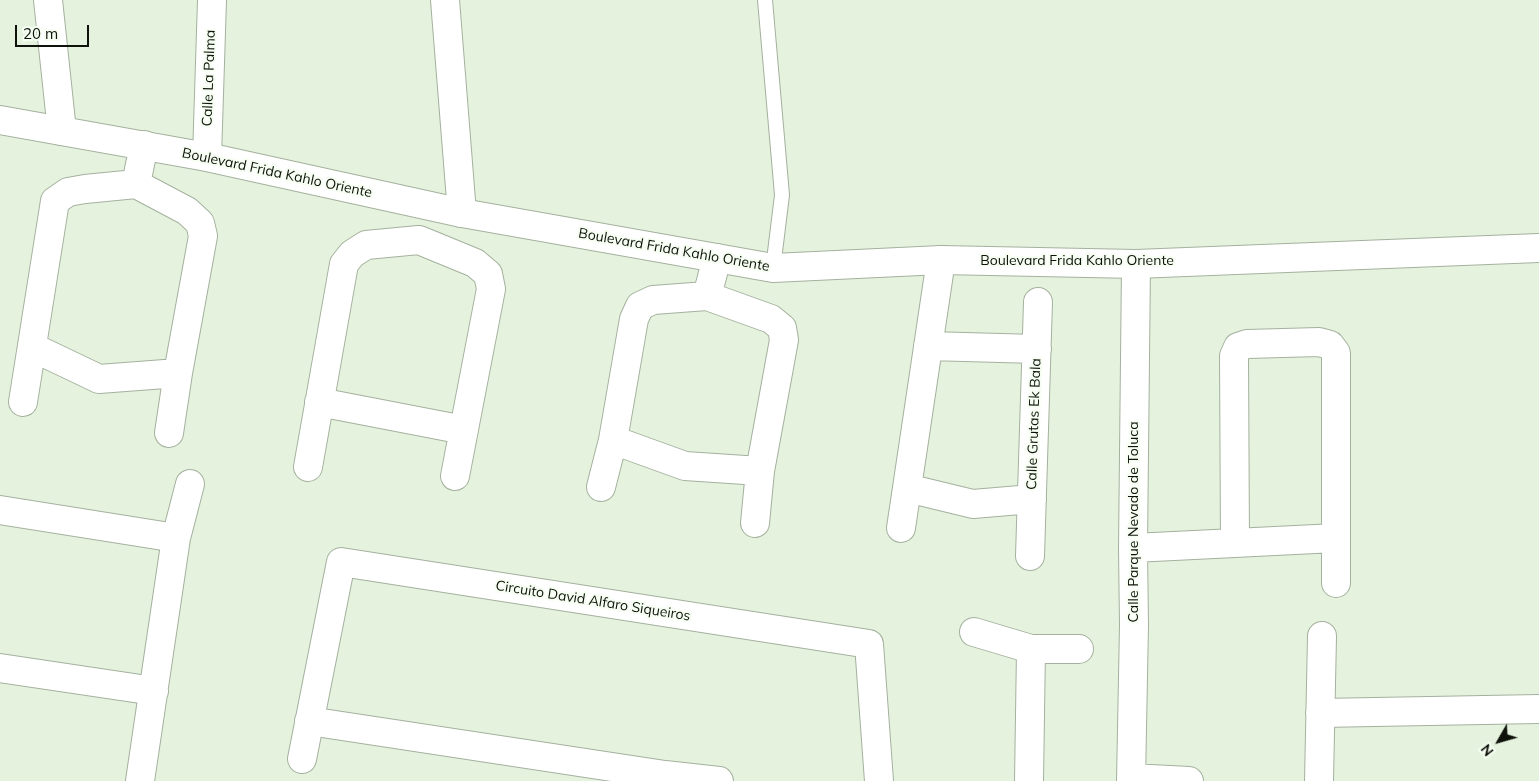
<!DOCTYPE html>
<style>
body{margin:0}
#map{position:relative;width:1539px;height:781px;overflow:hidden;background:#e5f3de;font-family:Mulish,sans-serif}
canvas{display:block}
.north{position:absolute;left:1474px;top:716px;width:50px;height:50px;-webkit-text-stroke:4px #f5fef1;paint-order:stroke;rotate:232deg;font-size:14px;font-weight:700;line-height:20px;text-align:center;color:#0e120b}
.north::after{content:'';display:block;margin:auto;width:18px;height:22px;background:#0e120b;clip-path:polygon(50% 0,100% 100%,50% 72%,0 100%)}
.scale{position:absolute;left:15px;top:25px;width:74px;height:22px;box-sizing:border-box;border:2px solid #0e120b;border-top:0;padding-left:6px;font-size:15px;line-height:18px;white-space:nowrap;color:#0e120b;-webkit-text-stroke:4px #f5fef1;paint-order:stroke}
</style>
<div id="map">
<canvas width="1539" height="781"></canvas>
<div class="north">N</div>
<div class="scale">20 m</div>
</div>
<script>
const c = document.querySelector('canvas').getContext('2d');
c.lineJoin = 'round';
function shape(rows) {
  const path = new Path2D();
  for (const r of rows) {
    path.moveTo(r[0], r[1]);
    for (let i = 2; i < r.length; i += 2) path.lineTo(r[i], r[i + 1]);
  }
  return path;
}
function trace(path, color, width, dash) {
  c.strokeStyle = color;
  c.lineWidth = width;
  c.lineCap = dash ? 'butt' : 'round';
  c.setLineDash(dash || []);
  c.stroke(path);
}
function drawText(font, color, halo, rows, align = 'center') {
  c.font = font + ' Mulish,sans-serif';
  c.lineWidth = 4;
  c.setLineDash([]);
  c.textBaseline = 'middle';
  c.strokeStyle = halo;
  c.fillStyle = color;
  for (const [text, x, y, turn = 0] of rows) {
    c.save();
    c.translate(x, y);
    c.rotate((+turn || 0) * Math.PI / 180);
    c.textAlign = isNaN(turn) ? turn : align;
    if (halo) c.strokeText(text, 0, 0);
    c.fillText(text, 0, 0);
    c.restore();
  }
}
const service = shape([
 [765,0,782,195,773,268]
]);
const minor = shape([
 [48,0,62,131],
 [445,0,462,213],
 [207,157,212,0],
 [136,184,144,145],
 [707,296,717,258],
 [928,346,1037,349],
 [32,347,99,379,178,373],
 [23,402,55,201,68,192,85,189,136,184,187,211,200,223,203,236,178,373,169,433],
 [319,402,464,430],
 [613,440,685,466,760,471],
 [308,467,344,264,352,254,366,245,419,240,475,263,488,274,491,289,455,476],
 [601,487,613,440,634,319,640,306,653,300,707,296,771,319,782,328,784,340,760,471,755,523],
 [907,488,973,504,1032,499],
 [0,510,176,538],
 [901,528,941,260],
 [1235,543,1234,356,1238,347,1247,344,1319,342,1330,345,1336,353,1336,583],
 [1133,548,1336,538],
 [1030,556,1038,302],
 [974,632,1031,649,1079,649],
 [0,668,154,691],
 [1320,713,1539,709],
 [309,721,665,775,719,781],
 [302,759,341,562,869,644,879,781],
 [1131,778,1189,781],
 [140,781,176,538,190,484],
 [1029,781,1031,649],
 [1131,781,1134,625,1133,548,1136,264],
 [1319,781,1322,636]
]);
const tertiary = shape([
 [0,120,207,157,462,213,773,268,941,260,1136,264,1539,248]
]);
trace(service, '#a4b19e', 16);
trace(minor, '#a4b19e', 30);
trace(tertiary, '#a4b19e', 30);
trace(service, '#fff', 14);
trace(minor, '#fff', 28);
trace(tertiary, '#fff', 28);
drawText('14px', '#0e120b', '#f5fef1', [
 ["Calle La Palma",209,78,-88],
 ["Boulevard Frida Kahlo Oriente",277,173,12],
 ["Boulevard Frida Kahlo Oriente",674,250,10],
 ["Boulevard Frida Kahlo Oriente",1077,261],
 ["Calle Grutas Ek Bala",1034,424,-88],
 ["Calle Parque Nevado de Toluca",1134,522,-90],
 ["Circuito David Alfaro Siqueiros",593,601,9]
]);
</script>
